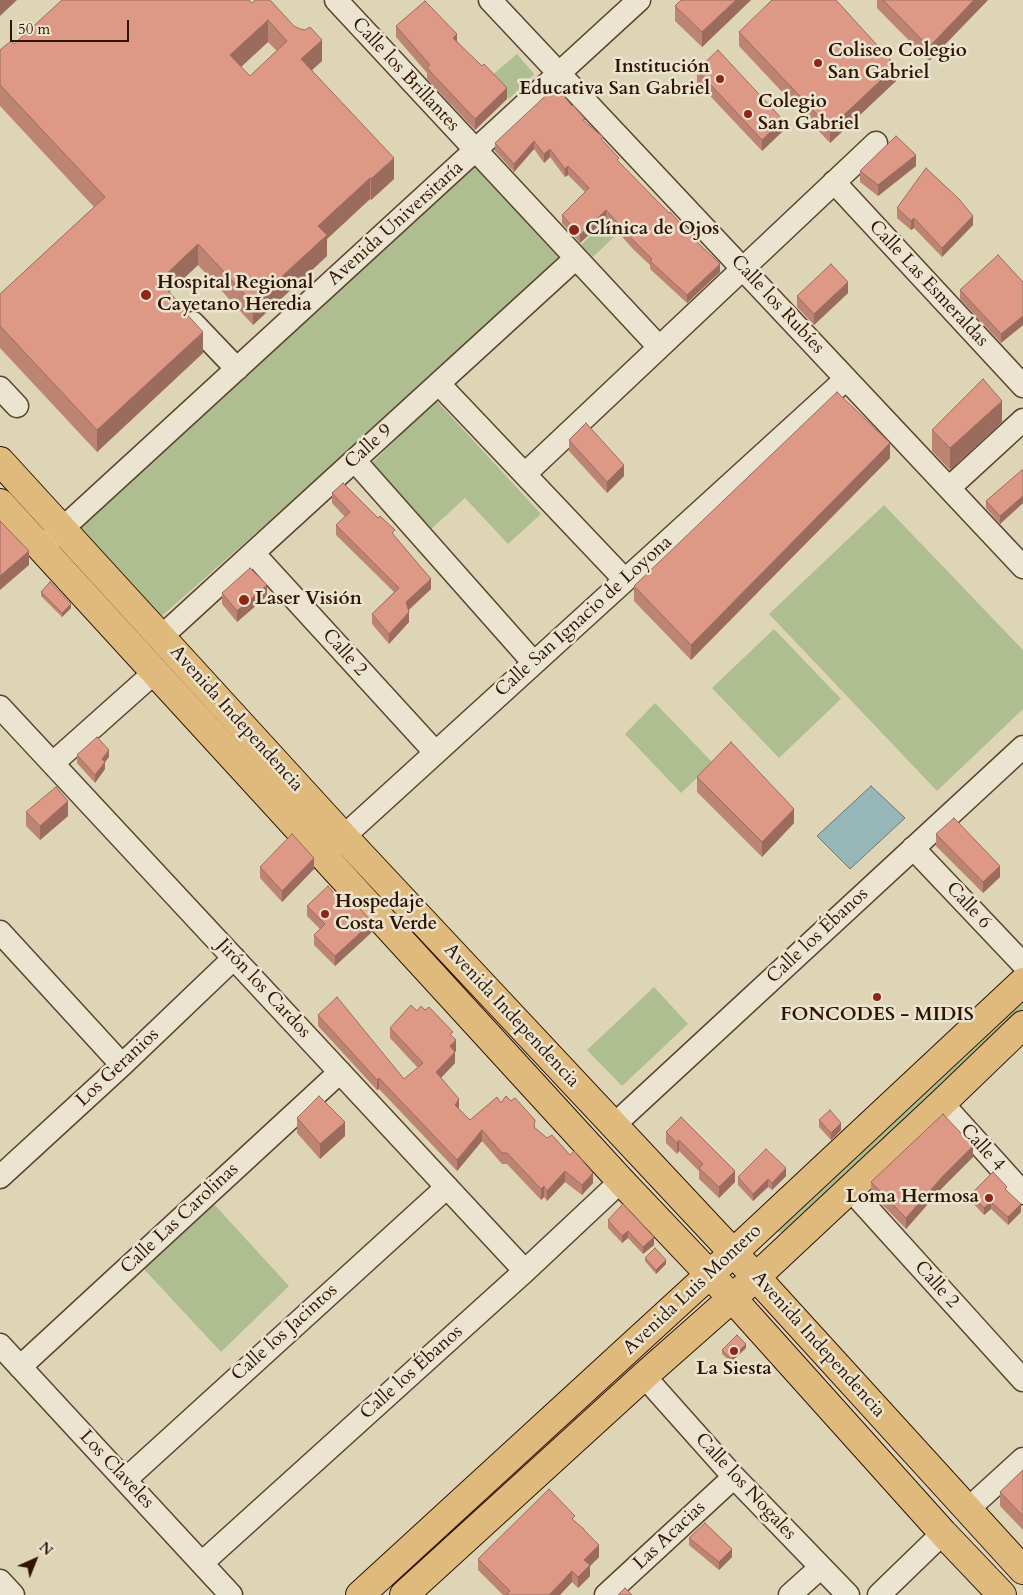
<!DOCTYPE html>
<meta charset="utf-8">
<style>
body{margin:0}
#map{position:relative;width:1023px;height:1595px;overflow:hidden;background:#ded5b7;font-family:Cardo,serif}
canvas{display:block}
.north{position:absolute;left:10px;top:1535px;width:50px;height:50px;-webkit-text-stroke:4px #eae4d0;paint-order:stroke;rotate:44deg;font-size:14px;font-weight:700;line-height:20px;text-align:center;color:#301400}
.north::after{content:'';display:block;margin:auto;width:18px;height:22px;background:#301400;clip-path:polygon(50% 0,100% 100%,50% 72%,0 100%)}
.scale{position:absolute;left:10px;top:20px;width:119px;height:22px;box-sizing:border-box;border:2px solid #301400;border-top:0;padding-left:6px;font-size:15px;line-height:18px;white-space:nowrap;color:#301400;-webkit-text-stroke:4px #eae4d0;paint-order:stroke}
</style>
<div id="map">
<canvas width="1023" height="1595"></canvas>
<div class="north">N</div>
<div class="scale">50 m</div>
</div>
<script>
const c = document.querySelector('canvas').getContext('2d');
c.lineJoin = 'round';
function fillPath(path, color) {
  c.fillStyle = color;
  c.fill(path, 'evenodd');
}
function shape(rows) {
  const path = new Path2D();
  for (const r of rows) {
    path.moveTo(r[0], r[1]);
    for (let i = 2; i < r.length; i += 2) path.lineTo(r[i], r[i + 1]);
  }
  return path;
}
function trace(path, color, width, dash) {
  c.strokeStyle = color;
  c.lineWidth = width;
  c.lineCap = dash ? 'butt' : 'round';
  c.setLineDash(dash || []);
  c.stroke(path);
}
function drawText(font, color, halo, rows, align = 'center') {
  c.font = font + ' Cardo,serif';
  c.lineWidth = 5;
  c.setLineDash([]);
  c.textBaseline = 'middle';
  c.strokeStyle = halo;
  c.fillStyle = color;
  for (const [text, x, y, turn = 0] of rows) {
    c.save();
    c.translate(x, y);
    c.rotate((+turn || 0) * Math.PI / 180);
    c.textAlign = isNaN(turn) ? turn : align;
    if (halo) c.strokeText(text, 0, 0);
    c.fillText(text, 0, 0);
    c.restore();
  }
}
fillPath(shape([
 [517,54,534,74,509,99,490,77],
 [480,160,565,260,155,622,75,532],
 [642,185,654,198,593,257,581,245],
 [436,400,541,514,508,544,465,498,429,531,370,465],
 [884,505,1023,650,1023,709,937,791,769,614],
 [774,629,841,699,779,758,712,688],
 [655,703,713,763,681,793,625,734],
 [654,987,688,1024,622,1086,587,1050],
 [1023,994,1023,1014,788,1233,775,1232,779,1220],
 [211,1201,289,1286,221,1352,141,1266]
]), '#aebe91');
const water = shape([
 [871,786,905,818,850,869,817,836,871,786]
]);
fillPath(water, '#97b6b8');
trace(water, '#6e756e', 1);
const minor = shape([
 [336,0,659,347],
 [490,0,1023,567],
 [834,182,1023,386],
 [193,323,237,369],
 [439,384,625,580],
 [0,388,17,406],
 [355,461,534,663],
 [525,474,876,143],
 [949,488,1023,420],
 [50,540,639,0],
 [253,553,435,752],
 [161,637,576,258],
 [0,707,525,1271],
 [53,763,155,672],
 [331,848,846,379],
 [913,848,1023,964],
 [0,932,122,1065],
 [942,1103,1023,1193],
 [614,1125,1023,747],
 [0,1177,122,1065,234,958],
 [850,1189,1023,1380],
 [0,1345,231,1595],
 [20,1367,340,1072],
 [644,1376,734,1477,848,1595],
 [125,1480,447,1187],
 [967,1510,1023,1459],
 [202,1563,525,1271,621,1181],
 [0,1581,13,1595],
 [606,1595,734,1477],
 [790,1595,820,1568],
 [879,1595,943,1533]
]);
const major = shape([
 [0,461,343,836,756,1277,1023,1570],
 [0,503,621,1181,732,1298,943,1533,1002,1595],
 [360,1595,733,1253,1023,982],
 [404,1595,644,1376,756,1277,942,1103,1023,1025]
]);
trace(minor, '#5c442e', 25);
trace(major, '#301400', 30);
trace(minor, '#eae4d0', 22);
trace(major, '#dfba7c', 28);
fillPath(shape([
 [681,0,751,0,702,47,675,21,675,6],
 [877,0,988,0,929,61,877,8],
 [252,3,322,61,312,70,394,179,371,200,370,199,327,239,327,256,253,325,198,265,169,292,203,353,97,452,0,348,0,294,94,207,0,106,0,50,14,44],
 [268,42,277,51,250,76,241,67],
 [396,26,457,41,507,99,475,130,427,79,427,73,396,37],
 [739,32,896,81,830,143,739,46],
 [697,70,783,131,762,151,697,82],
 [585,122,603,141,619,162,720,272,687,303,650,269,650,265,634,250,606,219,580,243,562,223,562,215,585,192,568,175,565,177,550,157,544,163,534,149,514,172,495,151,495,143],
 [916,166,878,196,860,182,860,171],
 [897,208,973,225,942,257,914,228,911,230,897,218],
 [1023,282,1023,325,1001,343,960,299,960,290],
 [848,293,814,325,797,307,797,296],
 [1002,422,950,470,932,451,932,430],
 [569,440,624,476,607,493,569,451],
 [890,458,691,660,634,601,634,586],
 [1023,471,1023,503,1000,524,986,508,986,501],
 [332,493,395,537,431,589,409,610,409,622,389,644,372,624,372,614,394,592,336,535,336,525,345,517,332,503],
 [41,592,71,608,62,617,41,596],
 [222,593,267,596,237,622,222,604],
 [77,755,109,757,105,762,105,769,95,783,77,763],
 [697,777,794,823,762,857,697,792],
 [26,812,68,816,40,840,26,826],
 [936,834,1000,877,983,893,936,846],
 [260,867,314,869,282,902,260,878],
 [344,904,372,932,335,966,314,945,314,935,320,929,307,916,307,906],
 [425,1010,453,1037,456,1051,455,1052,455,1063,441,1078,459,1109,470,1120,501,1103,535,1128,593,1183,582,1195,565,1182,547,1201,544,1197,541,1200,507,1164,502,1164,482,1141,457,1171,379,1089,377,1090,318,1026,318,1015,404,1079,418,1068,390,1038,390,1028,417,1011],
 [297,1118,345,1136,320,1159,297,1133],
 [819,1120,841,1130,831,1140,819,1127],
 [666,1132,735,1171,735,1182,719,1198,699,1179,699,1171,679,1151,677,1154,666,1143],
 [973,1157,942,1188,906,1229,871,1193,871,1182],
 [786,1176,772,1190,768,1187,753,1201,738,1185,738,1177],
 [1007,1190,1021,1212,1008,1225,991,1209,984,1215,971,1201,971,1194],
 [608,1220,654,1245,643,1254,628,1238,622,1243,608,1228],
 [645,1258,666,1264,656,1274,645,1261],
 [746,1348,731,1362,722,1354,722,1350],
 [1023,1470,1023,1530,1000,1506,1000,1492],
 [575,1521,584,1531,599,1557,590,1566,590,1576,578,1588,572,1582,560,1595,503,1595,478,1570,478,1559],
 [689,1538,732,1557,719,1570,689,1545]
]), '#be8473');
fillPath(shape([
 [0,0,17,0,0,16],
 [736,0,751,0,702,47,702,32],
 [974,0,988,0,929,61,929,47],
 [268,20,268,42,230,77,230,55],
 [457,34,457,46,453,38],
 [322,40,322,61,301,80,301,59],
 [896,66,896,81,830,143,830,128],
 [507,88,507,99,475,130,475,119],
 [783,120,783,131,762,151,762,140],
 [534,141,534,149,514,172,514,164],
 [550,149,550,157,544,163,544,154],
 [916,155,916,166,878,196,878,185],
 [394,158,394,179,371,200,371,179],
 [568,166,568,175,565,177,565,169],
 [370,178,370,199,327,239,327,256,253,325,253,303,318,226],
 [606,210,606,219,580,243,580,235],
 [973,216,973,225,942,257,942,248],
 [914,218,914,228,911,230,911,221],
 [198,244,198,265,159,302,159,281],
 [720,264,720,272,687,303,687,295],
 [848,282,848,293,814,325,814,314],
 [1023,316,1023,325,1001,343,1001,334],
 [203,332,203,353,97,452,97,430],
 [1002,401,1002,422,950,470,950,448],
 [890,443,890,458,691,660,691,645],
 [624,465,624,476,607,493,607,482],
 [1023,496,1023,503,1000,524,1000,516],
 [29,551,29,565,0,590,0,576],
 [431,579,431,589,406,612,406,602],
 [267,585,267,596,237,622,237,611],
 [71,604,71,608,62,617,62,613],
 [409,612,409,622,389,644,389,634],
 [109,750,109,757,105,762,105,769,95,783,95,775,102,759],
 [68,801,68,816,40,840,40,826],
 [794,809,794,823,762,857,762,842],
 [314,858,314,869,282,902,282,891],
 [1000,866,1000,877,983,893,983,882],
 [372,922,372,932,335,966,335,956],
 [456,1040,456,1051,450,1057,450,1046],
 [455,1052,455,1063,436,1083,436,1072],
 [379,1078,379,1089,377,1090,377,1080],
 [459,1099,459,1109,455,1105],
 [345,1122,345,1136,320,1159,320,1144],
 [841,1123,841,1130,831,1140,831,1133],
 [482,1130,482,1141,457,1171,457,1160],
 [679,1140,679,1151,677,1154,677,1143],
 [973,1146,973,1157,942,1188,906,1229,906,1218,942,1177],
 [786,1168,786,1176,772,1190,772,1183],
 [565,1171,565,1182,547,1201,547,1191],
 [735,1171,735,1182,719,1198,719,1187],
 [593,1173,593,1183,582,1195,582,1185],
 [768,1179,768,1187,753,1201,753,1194],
 [544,1186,544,1197,541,1200,541,1189],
 [991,1202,991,1209,984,1215,984,1208],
 [1021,1204,1021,1212,1008,1225,1008,1217],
 [628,1231,628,1238,622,1243,622,1236],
 [654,1237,654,1245,643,1254,643,1247],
 [666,1260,666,1264,656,1274,656,1270],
 [746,1344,746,1348,731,1362,731,1359],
 [599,1545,599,1557,590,1566,590,1576,578,1588,578,1577,584,1560],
 [732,1549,732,1557,719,1570,719,1562],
 [572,1571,572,1582,560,1595,549,1595]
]), '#9b6b5e');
const building = shape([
 [62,0,249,0,252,3,255,0,270,0,294,26,300,29,305,30,310,27,322,40,301,59,394,158,371,179,370,178,318,226,327,235,253,303,198,244,159,281,180,304,184,311,203,332,97,430,0,326,0,294,105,197,0,85,0,50,11,41,14,44,62,0],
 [268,20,287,41,250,76,230,55,268,20],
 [681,0,736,0,702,32,675,6,681,0],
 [772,0,836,0,896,66,830,128,739,32,772,0],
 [883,0,974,0,929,47,883,0],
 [425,1,457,34,453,38,482,66,484,64,507,88,475,119,427,68,430,65,396,26,425,1],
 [718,50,783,120,762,140,697,70,718,50],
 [556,86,572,106,573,105,585,119,583,120,603,137,601,139,619,158,617,160,669,213,670,212,698,243,720,264,687,295,650,261,652,259,634,241,606,210,580,235,562,215,589,188,568,166,565,169,550,149,544,154,534,141,514,164,495,143,556,86],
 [896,136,916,155,878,185,860,171,896,136],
 [926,168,959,199,973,216,942,248,914,218,911,221,897,208,926,168],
 [998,255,1023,282,1023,316,1001,334,960,290,998,255],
 [831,264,848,282,814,314,797,296,831,264],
 [983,379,1002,401,950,448,932,430,983,379],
 [837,392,890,443,691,645,634,586,837,392],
 [586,423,624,465,607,482,569,440,586,423],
 [1022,470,1023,471,1023,496,1000,516,986,501,1022,470],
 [343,483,378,518,380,516,395,530,392,533,431,579,406,602,409,612,389,634,372,614,399,588,336,525,350,512,332,493,343,483],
 [0,521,29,551,0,576,0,521],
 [250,568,267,585,237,611,222,593,250,568],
 [50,582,71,604,62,613,41,592,50,582],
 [97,737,109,750,102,759,105,762,95,775,77,755,97,737],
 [731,742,794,809,762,842,697,777,731,742],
 [56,787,68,801,40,826,26,812,56,787],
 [954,818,1000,866,983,882,936,834,954,818],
 [292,834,314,858,282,891,260,867,292,834],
 [328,886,344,904,350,898,372,922,335,956,314,935,325,924,307,906,328,886],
 [337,997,404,1079,423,1063,390,1028,411,1005,417,1011,421,1006,425,1010,429,1007,453,1032,450,1034,456,1040,450,1046,455,1052,436,1072,459,1099,455,1105,470,1120,497,1097,501,1103,506,1096,511,1101,515,1098,535,1120,534,1127,547,1138,552,1135,570,1155,574,1151,593,1173,582,1185,565,1171,547,1191,544,1186,541,1189,507,1153,502,1153,482,1130,457,1160,379,1078,377,1080,318,1015,337,997],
 [319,1096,345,1122,320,1144,297,1118,319,1096],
 [830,1110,841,1123,831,1133,819,1120,830,1110],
 [943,1114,973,1146,942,1177,906,1218,871,1182,943,1114],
 [681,1117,735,1171,719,1187,699,1168,703,1164,679,1140,677,1143,666,1132,681,1117],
 [766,1149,786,1168,772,1183,768,1179,753,1194,738,1177,766,1149],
 [993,1172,1007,1187,1005,1189,1021,1204,1008,1217,991,1202,984,1208,971,1194,993,1172],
 [623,1204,654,1237,643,1247,628,1231,622,1236,608,1220,623,1204],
 [655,1248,666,1260,656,1270,645,1258,655,1248],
 [737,1335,746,1344,731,1359,722,1350,737,1335],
 [1023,1470,1023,1516,1000,1492,1023,1470],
 [549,1489,575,1516,572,1519,584,1529,584,1530,599,1545,584,1560,590,1565,578,1577,572,1571,549,1595,506,1595,510,1591,478,1559,549,1489],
 [705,1523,732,1549,719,1562,689,1538,705,1523],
 [625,1588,632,1595,618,1595,625,1588]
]);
fillPath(building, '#dd9986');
trace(building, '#9b6b5e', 1);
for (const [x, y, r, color] of [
 [818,63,5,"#8f2418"],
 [720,79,5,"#8f2418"],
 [748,114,5,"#8f2418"],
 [574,230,6,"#8f2418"],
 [146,295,6,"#8f2418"],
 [244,600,6,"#8f2418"],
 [325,914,5,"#8f2418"],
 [877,997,5,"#8f2418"],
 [989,1198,5,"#8f2418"],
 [734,1351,5,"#8f2418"]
]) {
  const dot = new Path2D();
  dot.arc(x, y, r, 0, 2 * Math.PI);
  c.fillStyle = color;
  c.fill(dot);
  trace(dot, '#eae4d0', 2);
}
drawText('bold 19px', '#301400', '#eae4d0', [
 ["Coliseo Colegio",828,52],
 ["San Gabriel",828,74],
 ["Institución",710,68,"right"],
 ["Educativa San Gabriel",710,90,"right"],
 ["Colegio",758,103],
 ["San Gabriel",758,125],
 ["Clínica de Ojos",585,230],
 ["Hospital Regional",157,284],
 ["Cayetano Heredia",157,306],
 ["Laser Visión",255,600],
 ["Hospedaje",335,903],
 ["Costa Verde",335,925],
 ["FONCODES - MIDIS",877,1016,"center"],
 ["Loma Hermosa",979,1198,"right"],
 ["La Siesta",734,1370,"center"]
], 'left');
drawText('19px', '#301400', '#eae4d0', [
 ["Calle los Brillantes",405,75,47],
 ["Avenida Universitaría",396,224,-42],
 ["Calle Las Esmeraldas",928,284,47],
 ["Calle los Rubíes",777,305,47],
 ["Calle 9",369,447,-42],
 ["Calle San Ignacio de Loyona",584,617,-42],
 ["Calle 2",344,653,48],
 ["Avenida Independencia",236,719,48],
 ["Calle 6",968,906,47],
 ["Calle los Ébanos",818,936,-43],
 ["Jirón los Cardos",263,989,47],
 ["Avenida Independencia",511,1016,47],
 ["Los Geranios",118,1068,-43],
 ["Calle 4",982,1148,48],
 ["Calle Las Carolinas",180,1219,-43],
 ["Calle 2",936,1285,48],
 ["Avenida Luis Montero",693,1290,-43],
 ["Calle los Jacintos",285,1333,-42],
 ["Avenida Independencia",818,1345,48],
 ["Calle los Ébanos",412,1373,-42],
 ["Los Claveles",116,1470,47],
 ["Calle los Nogales",745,1487,47],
 ["Las Acacias",670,1536,-43]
]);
</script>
